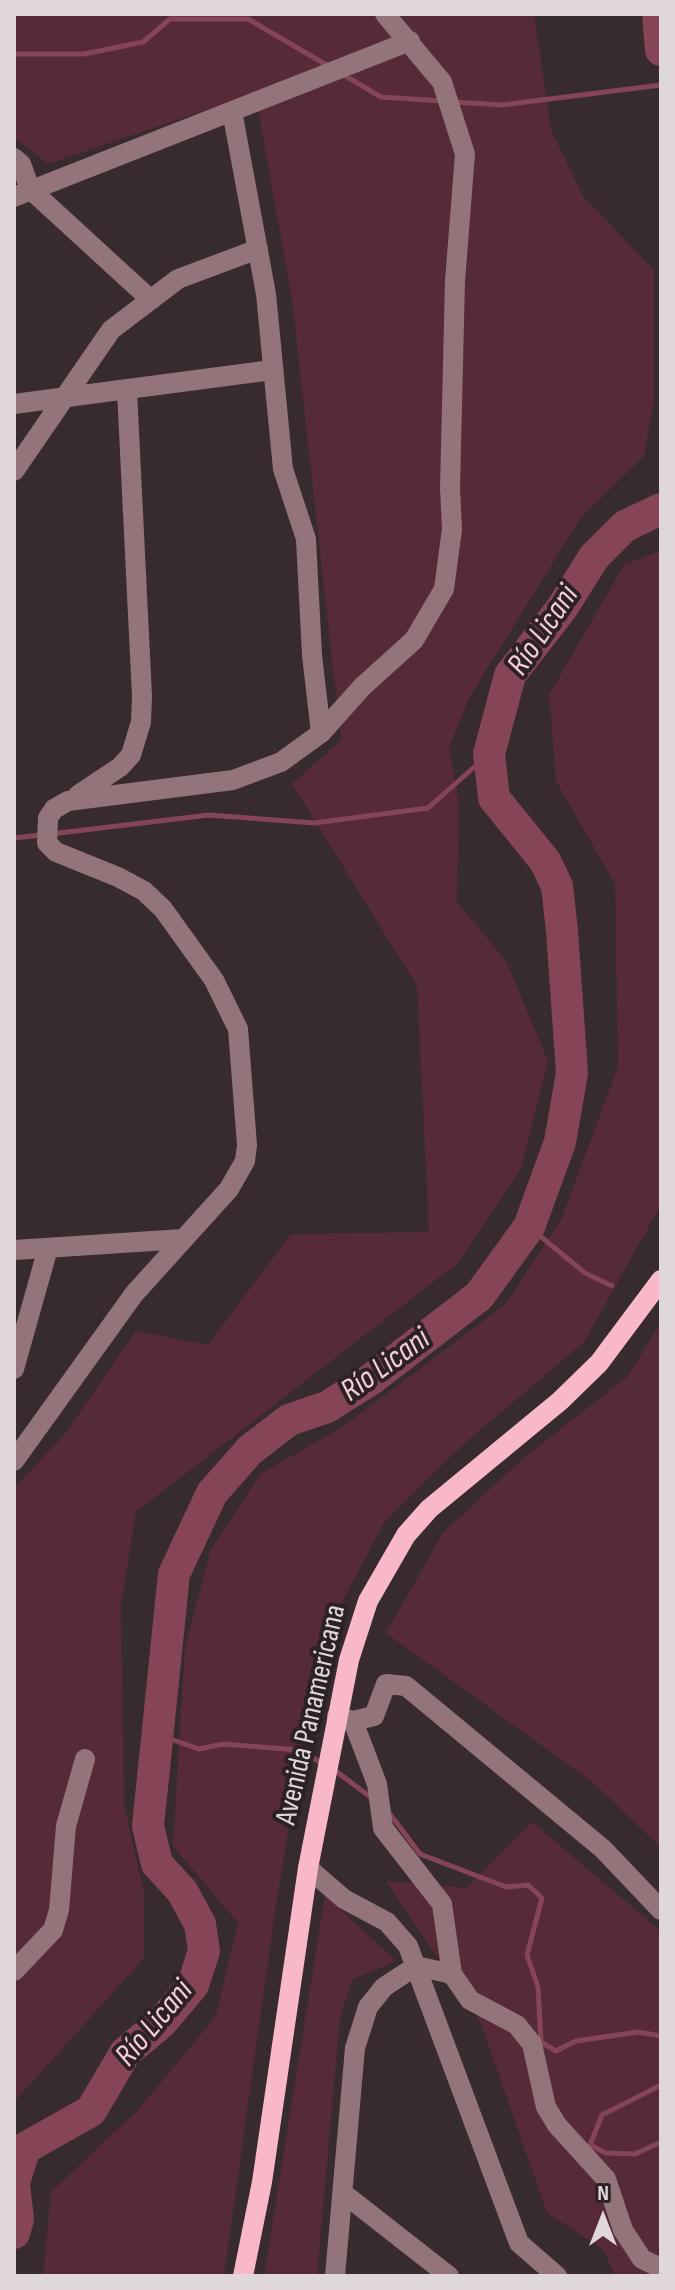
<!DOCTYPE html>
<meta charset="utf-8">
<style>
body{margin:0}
#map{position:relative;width:675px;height:2290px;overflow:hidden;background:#372b2e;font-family:"Sofia Sans Condensed",sans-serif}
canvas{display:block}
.frame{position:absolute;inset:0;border:16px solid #dfd7d9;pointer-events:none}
.north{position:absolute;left:563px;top:2178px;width:80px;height:80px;-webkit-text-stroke:6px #2c2224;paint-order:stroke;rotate:0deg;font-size:22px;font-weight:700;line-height:32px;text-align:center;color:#dfd7d9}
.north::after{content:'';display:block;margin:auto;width:28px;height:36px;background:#dfd7d9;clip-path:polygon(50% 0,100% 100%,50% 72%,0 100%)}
</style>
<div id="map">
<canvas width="675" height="2290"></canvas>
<div class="frame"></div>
<div class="north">N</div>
</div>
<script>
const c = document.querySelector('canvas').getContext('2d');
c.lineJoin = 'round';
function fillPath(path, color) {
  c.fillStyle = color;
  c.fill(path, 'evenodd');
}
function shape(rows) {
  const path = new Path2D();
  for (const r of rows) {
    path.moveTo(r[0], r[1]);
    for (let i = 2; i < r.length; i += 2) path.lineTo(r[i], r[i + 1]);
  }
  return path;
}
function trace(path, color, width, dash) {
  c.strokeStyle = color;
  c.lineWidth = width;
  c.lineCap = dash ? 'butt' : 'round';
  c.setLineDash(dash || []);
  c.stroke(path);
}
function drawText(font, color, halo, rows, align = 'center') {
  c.font = font + ' "Sofia Sans Condensed",sans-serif';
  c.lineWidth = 8;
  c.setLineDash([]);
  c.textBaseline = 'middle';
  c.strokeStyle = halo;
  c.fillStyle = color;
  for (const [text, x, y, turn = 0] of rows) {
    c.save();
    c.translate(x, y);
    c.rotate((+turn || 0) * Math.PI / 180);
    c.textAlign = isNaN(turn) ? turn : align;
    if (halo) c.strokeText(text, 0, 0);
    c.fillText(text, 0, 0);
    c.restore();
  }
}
fillPath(shape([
 [14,14,534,14,551,130,583,196,654,270,654,399,644,456,580,519,469,698,449,747,459,804,457,902,506,961,548,1061,521,1169,459,1262,136,1512,121,1605,124,1804,144,1894,144,1958,14,2102,14,1488,65,1434,136,1331,208,1345,291,1234,429,1232,417,986,292,784,341,740,292,299,255,93,48,164,14,137],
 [661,550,661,1205,584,1342,465,1443,385,1521,319,1645,275,1911,224,2276,43,2276,51,2192,139,2109,216,2016,238,1923,173,1846,185,1648,210,1552,260,1474,341,1428,506,1304,562,1218,618,1066,615,884,556,781,549,695,624,565],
 [661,1322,661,1848,595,1784,386,1633,443,1533,520,1461,627,1377],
 [532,1822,661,1931,661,2276,615,2276,604,2250,547,2213,480,2021,386,1881,467,1888],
 [325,1895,396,1961,353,1979,340,2017,317,2276,264,2276]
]), '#562a36');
trace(shape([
 [14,54,84,54,143,42,170,19,248,19,330,67],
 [342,74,381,97,442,101],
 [452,102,502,105,661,85],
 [51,834,209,815,314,823,428,808,489,754],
 [14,838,41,835],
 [529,1227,585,1273,612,1286],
 [156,1734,199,1749,223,1744,298,1750,324,1764],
 [333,1769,373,1799],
 [387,1810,420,1854,506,1887,528,1885,542,1898,527,1955,538,1987,541,2042,556,2051,576,2041,638,2032,661,2036],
 [661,2085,602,2115,590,2145,606,2153,635,2154,661,2142]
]), '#854557', 5);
trace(shape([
 [658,14,661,50],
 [14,2182,25,2148,91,2111,125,2053,162,2022,193,1985,204,1951,200,1924,182,1891,157,1864,148,1826,174,1574,212,1493,250,1450,289,1420,327,1407,370,1380,479,1296,529,1227,560,1142,572,1073,562,931,557,886,545,861,494,798,489,754,510,675,562,608,594,557,625,526,661,509],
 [14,2185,18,2219,14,2233]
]), '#854557', 32);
trace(shape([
 [232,111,266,294,283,469,306,539,312,655,321,733],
 [14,158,21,164,30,189,151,300],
 [14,197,410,41],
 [14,404,272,370],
 [14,471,111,330,178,279,258,249],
 [78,795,120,767,131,755,141,722,142,696,127,391],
 [14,1250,183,1239],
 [14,1369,48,1248],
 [14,1461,134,1294,229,1189,245,1161,247,1145,238,1029,214,980,163,909,144,891,118,877,56,852,47,843,48,818,54,809,68,801,233,780,281,762,321,733,362,687,414,640,444,589,452,529,450,488,455,281,465,154,442,82,385,14],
 [337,1716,353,1721,374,1716,386,1684,406,1686,603,1849,661,1910],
 [353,1721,377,1784,383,1828,442,1904,452,1974],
 [308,1868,344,1899,387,1922,408,1946,519,2243,557,2276],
 [14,1971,53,1930,59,1910,66,1826,85,1759],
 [343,2193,449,2276],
 [335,2276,355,2048,368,2007,384,1987,416,1966,452,1974,470,2000,517,2025,532,2044,546,2107,557,2125,606,2179,623,2230,642,2259,661,2268]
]), '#93747b', 20);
trace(shape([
 [243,2276,262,2182,308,1868,349,1660,368,1601,406,1535,429,1509,560,1401,599,1363,661,1280]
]), '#f8b8c7', 20);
drawText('30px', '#dfd7d9', '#2c2224', [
 ["Avenida Panamericana",312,1715,-77]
]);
drawText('italic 32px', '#f7ced7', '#2c2224', [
 ["Río Licani",544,631,-56],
 ["Río Licani",386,1366,-36],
 ["Río Licani",155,2024,-50]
]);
</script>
